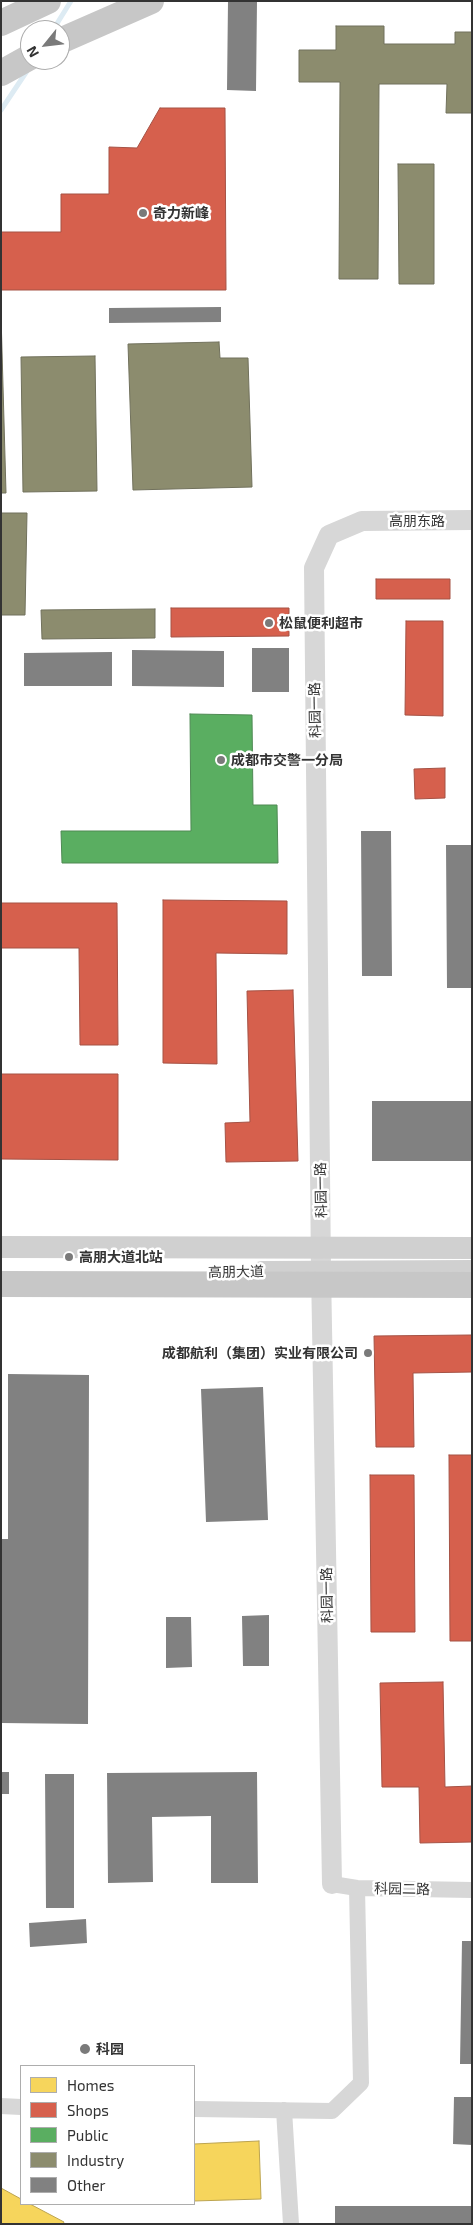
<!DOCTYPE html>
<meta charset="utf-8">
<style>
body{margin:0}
#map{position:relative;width:473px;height:2225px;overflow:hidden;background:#fff;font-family:"Exo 2",sans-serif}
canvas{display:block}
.frame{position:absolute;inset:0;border:2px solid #333;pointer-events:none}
.legend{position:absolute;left:20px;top:2065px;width:175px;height:140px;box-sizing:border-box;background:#fff;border:1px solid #adadad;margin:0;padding:6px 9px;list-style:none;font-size:15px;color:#333}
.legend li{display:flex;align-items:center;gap:10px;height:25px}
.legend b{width:25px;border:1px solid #adadad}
.north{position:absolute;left:20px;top:20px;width:50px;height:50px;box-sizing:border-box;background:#fff;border:1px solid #adadad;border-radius:50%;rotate:241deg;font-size:14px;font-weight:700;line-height:20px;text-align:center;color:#333}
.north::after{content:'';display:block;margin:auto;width:18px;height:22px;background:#7a7a7a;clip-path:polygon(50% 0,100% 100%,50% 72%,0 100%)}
</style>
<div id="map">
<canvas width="473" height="2225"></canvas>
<div class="frame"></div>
<ul class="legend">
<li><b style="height:14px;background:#f6d55c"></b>Homes</li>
<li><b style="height:14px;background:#d6604d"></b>Shops</li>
<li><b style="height:14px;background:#5aae61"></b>Public</li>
<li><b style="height:14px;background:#8c8c6e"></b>Industry</li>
<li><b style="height:14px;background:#818181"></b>Other</li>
</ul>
<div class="north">N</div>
</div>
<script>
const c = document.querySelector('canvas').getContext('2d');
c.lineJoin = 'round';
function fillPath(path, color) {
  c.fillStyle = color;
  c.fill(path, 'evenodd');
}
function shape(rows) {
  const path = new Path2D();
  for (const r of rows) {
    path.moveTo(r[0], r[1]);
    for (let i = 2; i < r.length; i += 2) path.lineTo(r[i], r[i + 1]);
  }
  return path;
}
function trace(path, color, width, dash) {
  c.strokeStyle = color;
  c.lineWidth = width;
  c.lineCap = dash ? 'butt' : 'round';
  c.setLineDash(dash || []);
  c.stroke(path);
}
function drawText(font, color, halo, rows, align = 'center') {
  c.font = font + ' "Exo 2","Noto Sans SC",sans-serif';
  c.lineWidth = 5;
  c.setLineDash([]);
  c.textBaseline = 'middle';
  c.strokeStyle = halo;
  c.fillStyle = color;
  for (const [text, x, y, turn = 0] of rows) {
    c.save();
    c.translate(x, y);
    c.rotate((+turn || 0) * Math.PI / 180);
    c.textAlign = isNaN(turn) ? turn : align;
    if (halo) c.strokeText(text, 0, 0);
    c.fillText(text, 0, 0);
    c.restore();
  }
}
const homes = shape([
 [259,2141,261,2199,194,2201,194,2144,259,2141],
 [1,2188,21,2199,21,2204,30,2204,64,2222,63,2224,1,2224,1,2188]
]);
fillPath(homes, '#f6d55c');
trace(homes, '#bca450', 1);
const shops = shape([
 [160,108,225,108,226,290,1,290,1,232,61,232,61,194,109,194,109,147,137,148,160,108],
 [376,579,450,579,450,599,376,599,376,579],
 [171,608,289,608,289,636,171,637,171,608],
 [406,621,443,621,443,716,405,715,406,621],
 [445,768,445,798,415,799,414,769,445,768],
 [163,900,287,901,287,954,216,953,217,1064,163,1063,163,900],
 [1,903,117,903,118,1045,80,1045,79,948,1,948,1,903],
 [293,990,298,1161,226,1162,225,1123,250,1122,247,991,293,990],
 [1,1074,118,1074,118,1160,1,1159,1,1074],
 [472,1335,472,1372,413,1373,414,1447,376,1447,374,1336,472,1335],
 [449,1455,472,1455,472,1641,450,1641,449,1455],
 [370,1475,414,1475,415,1632,371,1632,370,1475],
 [443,1682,445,1787,472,1786,472,1842,420,1843,419,1787,382,1787,380,1683,443,1682]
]);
fillPath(shops, '#d6604d');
trace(shops, '#a55245', 1);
const public = shape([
 [190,714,252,715,253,805,277,805,278,863,62,863,61,831,191,831,190,714]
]);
fillPath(public, '#5aae61');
trace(public, '#4e8953', 1);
const industry = shape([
 [336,26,384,26,384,44,455,44,455,32,472,32,472,113,446,113,447,84,379,84,378,279,339,279,340,82,299,82,299,50,336,50,336,26],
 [398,164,434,164,434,284,399,284,398,164],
 [1,315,6,493,1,493,1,315],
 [219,342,220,358,248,358,252,487,133,490,128,344,219,342],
 [95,356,97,491,23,492,21,357,95,356],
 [1,513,27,513,25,615,1,615,1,513],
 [155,609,155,638,42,639,41,610,155,609]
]);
fillPath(industry, '#8c8c6e');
trace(industry, '#71715c', 1);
trace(shape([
 [53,30,71,1],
 [1,110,27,71]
]), '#ddebf3', 5);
fillPath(shape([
 [228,1,257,1,256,91,227,90],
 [221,307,221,322,109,323,109,308],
 [252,648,289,648,289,692,252,692],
 [132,650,224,651,224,687,132,686],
 [112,652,112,686,24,686,24,653],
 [361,831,391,831,392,976,362,976],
 [446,845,472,845,472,988,447,988],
 [372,1101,472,1101,472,1161,372,1161],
 [8,1374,89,1375,88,1724,1,1723,1,1539,8,1539],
 [263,1387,268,1520,206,1522,201,1389],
 [269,1615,269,1666,243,1666,242,1616],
 [166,1617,191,1617,192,1667,166,1668],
 [1,1772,9,1772,9,1794,1,1794],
 [257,1772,258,1883,211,1883,211,1816,152,1817,153,1882,108,1883,107,1773],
 [45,1774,74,1774,74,1908,46,1908],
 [86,1919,87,1943,30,1947,29,1923],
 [462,1941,472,1941,472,2064,460,2064],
 [454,2097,472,2097,472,2145,453,2144],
 [335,2206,472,2206,472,2224,335,2224]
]), '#818181');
trace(shape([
 [332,1884,357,1888,472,1890],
 [1,2106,21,2107],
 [194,2109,332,2111,361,2083,357,1888],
 [284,2110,291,2224]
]), '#d7d7d7', 16);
trace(shape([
 [332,1884,321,1271,314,568,329,535,362,521,472,520]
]), '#d7d7d7', 20);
trace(shape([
 [1,1247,472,1248],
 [262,1272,472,1271]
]), '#d0d0d0', 22);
trace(shape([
 [1,23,48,1],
 [60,41,151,1],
 [1,73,30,57]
]), '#c7c7c7', 26);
trace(shape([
 [1,1284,472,1285]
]), '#c7c7c7', 26);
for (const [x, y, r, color] of [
 [143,213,5,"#7a7a7a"],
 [269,623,5,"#7a7a7a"],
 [221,760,5,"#7a7a7a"],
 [69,1257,5,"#7a7a7a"],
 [368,1353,5,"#7a7a7a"],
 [85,2049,6,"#7a7a7a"]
]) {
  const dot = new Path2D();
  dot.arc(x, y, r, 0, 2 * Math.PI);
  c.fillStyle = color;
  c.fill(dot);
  trace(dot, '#fff', 2);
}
drawText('bold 14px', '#333', '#fff', [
 ["奇力新峰",153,213],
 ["松鼠便利超市",279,623],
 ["成都市交警一分局",231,760],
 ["高朋大道北站",79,1257],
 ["成都航利（集团）实业有限公司",358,1353,"right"],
 ["科园",96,2049]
], 'left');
drawText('14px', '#333', '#fff', [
 ["高朋东路",417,521],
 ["科园一路",315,710,-91],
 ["科园一路",321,1190,-91],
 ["高朋大道",236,1272,-1],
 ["科园一路",327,1595,-91],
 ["科园二路",402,1889,1]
]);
</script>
